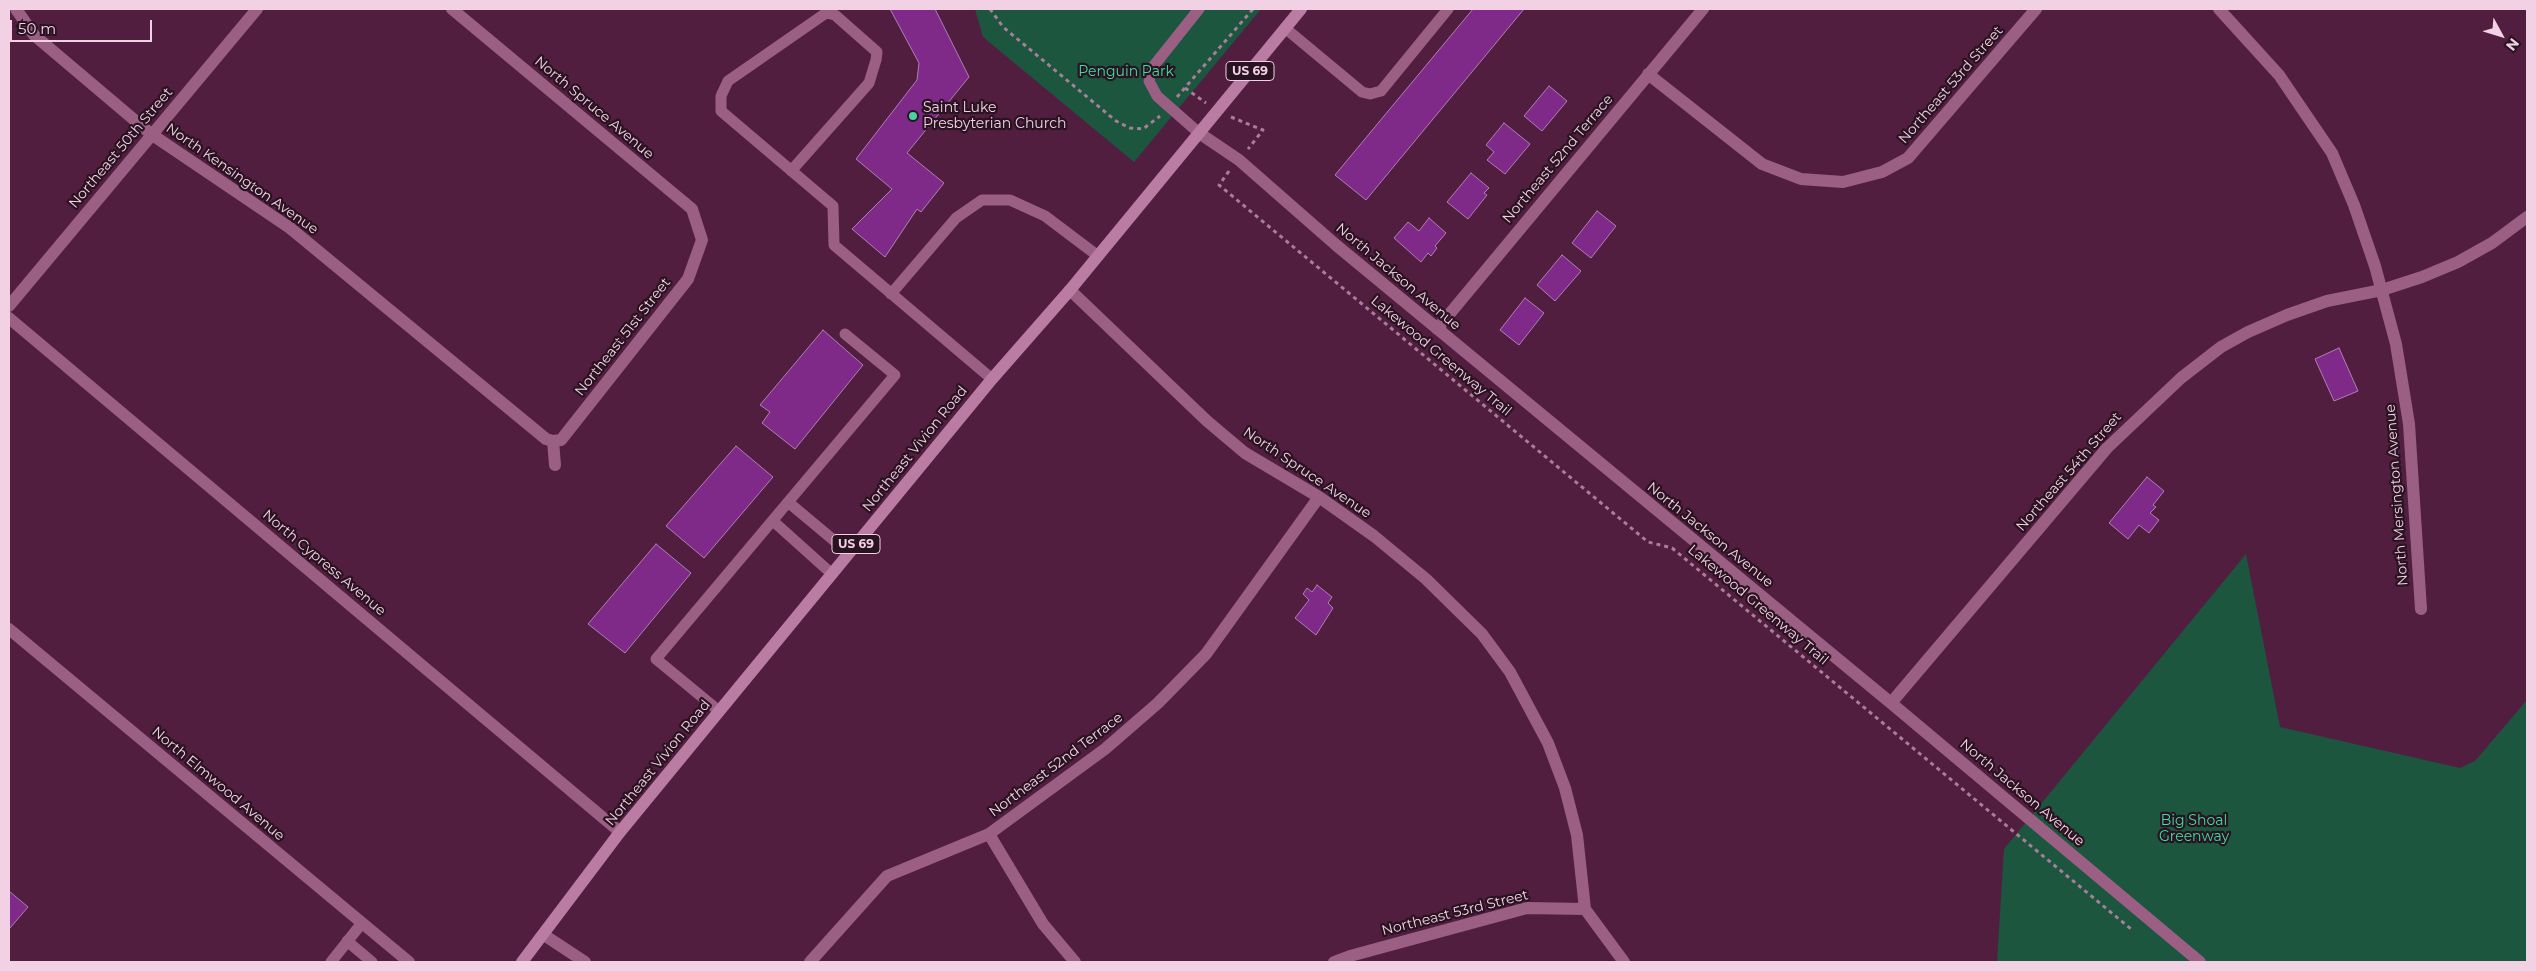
<!DOCTYPE html>
<style>
body{margin:0}
#map{position:relative;width:2536px;height:971px;overflow:hidden;background:#521e40;font-family:Montserrat,sans-serif}
canvas{display:block}
.frame{position:absolute;inset:0;border:10px solid #f2d1e4;pointer-events:none}
.north{position:absolute;left:2476px;top:10px;width:50px;height:50px;-webkit-text-stroke:4px #2a1321;paint-order:stroke;rotate:129deg;font-size:14px;font-weight:700;line-height:20px;text-align:center;color:#f2d1e4}
.north::after{content:'';display:block;margin:auto;width:18px;height:22px;background:#f2d1e4;clip-path:polygon(50% 0,100% 100%,50% 72%,0 100%)}
.scale{position:absolute;left:10px;top:20px;width:142px;height:22px;box-sizing:border-box;border:2px solid #f2d1e4;border-top:0;padding-left:6px;font-size:15px;line-height:18px;white-space:nowrap;color:#f2d1e4;-webkit-text-stroke:4px #2a1321;paint-order:stroke}
</style>
<div id="map">
<canvas width="2536" height="971"></canvas>
<div class="frame"></div>
<div class="north">N</div>
<div class="scale">50 m</div>
</div>
<script>
const c = document.querySelector('canvas').getContext('2d');
c.lineJoin = 'round';
function fillPath(path, color) {
  c.fillStyle = color;
  c.fill(path, 'evenodd');
}
function shape(rows) {
  const path = new Path2D();
  for (const r of rows) {
    path.moveTo(r[0], r[1]);
    for (let i = 2; i < r.length; i += 2) path.lineTo(r[i], r[i + 1]);
  }
  return path;
}
function trace(path, color, width, dash) {
  c.strokeStyle = color;
  c.lineWidth = width;
  c.lineCap = dash ? 'butt' : 'round';
  c.setLineDash(dash || []);
  c.stroke(path);
}
function drawText(font, color, halo, rows, align = 'center') {
  c.font = font + ' Montserrat,sans-serif';
  c.lineWidth = 4.5;
  c.setLineDash([]);
  c.textBaseline = 'middle';
  c.strokeStyle = halo;
  c.fillStyle = color;
  for (const [text, x, y, turn = 0] of rows) {
    c.save();
    c.translate(x, y);
    c.rotate((+turn || 0) * Math.PI / 180);
    c.textAlign = isNaN(turn) ? turn : align;
    if (halo) c.strokeText(text, 0, 0);
    c.fillText(text, 0, 0);
    c.restore();
  }
}
fillPath(shape([
 [975,9,1261,9,1134,162,983,37],
 [2246,554,2280,727,2460,768,2475,761,2527,700,2527,962,1997,962,2004,849]
]), '#1c563f');
const building = shape([
 [890,9,935,9,969,77,907,153,944,183,921,212,917,209,885,257,852,229,892,189,856,159,917,80,919,63,890,9],
 [1473,9,1524,9,1366,200,1335,175,1473,9],
 [1549,86,1567,101,1542,131,1524,116,1549,86],
 [1504,123,1530,144,1505,174,1487,160,1494,152,1486,145,1504,123],
 [1471,173,1489,188,1484,193,1487,195,1468,219,1447,202,1471,173],
 [1597,211,1616,226,1591,258,1572,243,1597,211],
 [1429,218,1446,233,1435,246,1437,248,1431,256,1428,253,1421,262,1394,238,1408,222,1419,231,1429,218],
 [1562,255,1581,271,1555,301,1537,285,1562,255],
 [1525,298,1544,313,1519,345,1500,330,1525,298],
 [823,330,863,365,795,449,762,423,770,412,760,405,823,330],
 [2339,348,2358,391,2334,401,2315,359,2339,348],
 [736,446,773,477,704,558,666,526,736,446],
 [2147,477,2164,491,2153,505,2156,507,2150,513,2159,520,2149,533,2139,525,2128,539,2109,523,2147,477],
 [656,544,691,573,625,653,588,624,656,544],
 [1317,585,1332,597,1328,603,1333,608,1316,635,1295,618,1309,600,1303,594,1307,588,1312,592,1317,585],
 [9,891,28,907,10,928,9,927,9,891]
]);
fillPath(building, '#7f2a89');
trace(building, '#ae80b3', 1);
trace(shape([
 [990,9,1003,27,1116,121,1130,128,1143,129,1160,116],
 [1185,88,1206,103],
 [1177,97,1253,9],
 [1231,117,1263,130,1248,149],
 [1229,171,1219,185,1648,542,1672,548,2131,929]
]), '#a87e98', 3, [4, 4]);
trace(shape([
 [1285,28,1362,92,1370,94,1381,91,1448,9],
 [1199,133,1157,96,1149,81,1152,68,1199,9],
 [791,171,869,83,876,60,877,52,835,15,826,13,728,81,721,96,721,111,833,206,834,245,992,379],
 [891,294,956,218,982,200,1010,200,1045,216,1098,256],
 [788,502,849,553],
 [773,521,832,574],
 [719,711,656,659,895,375,845,334],
 [347,941,372,962],
 [331,962,362,923]
]), '#9a5f83', 11);
trace(shape([
 [16,9,34,35,151,134,290,228,546,439,553,441,561,440,688,279,702,240,692,209,452,9],
 [2219,9,2279,75,2332,153,2354,205,2375,266,2396,344,2409,424,2421,609],
 [1648,74,1762,164,1801,179,1843,182,1882,172,1908,158,2036,9],
 [1199,133,1239,160,1336,245,1891,703,2200,962],
 [1070,290,1207,421,1245,453,1319,497,1374,536,1426,579,1482,634,1510,672,1548,743,1565,788,1577,835,1585,909,1624,962],
 [9,306,257,9],
 [9,318,620,832],
 [1437,329,1703,9],
 [553,441,555,465],
 [9,629,409,962],
 [1891,703,2107,448,2181,378,2221,347,2248,332,2287,315,2327,301,2382,290,2422,277,2458,262,2492,243,2527,217],
 [989,834,1043,924,1075,962],
 [544,935,585,962],
 [810,962,887,876,989,834,1105,749,1158,703,1206,654,1319,497],
 [1334,962,1350,956,1527,908,1585,909]
]), '#9a5f83', 12);
trace(shape([
 [522,962,620,832,992,379,1070,290,1301,9]
]), '#ba7ca2', 12);
for (const [x, y, r, color] of [
 [913,116,5,"#48d49d"]
]) {
  const dot = new Path2D();
  dot.arc(x, y, r, 0, 2 * Math.PI);
  c.fillStyle = color;
  c.fill(dot);
  trace(dot, '#2a1321', 2);
}
for (const [x, y, w] of [
 [1250,71,48],
 [856,544,48]
]) {
  const box = new Path2D();
  box.roundRect(x - w / 2, y - 9.5, w, 19, 4);
  c.fillStyle = '#2a1321';
  c.fill(box);
  trace(box, '#f2d1e4', 1);
}
drawText('bold 12px', '#f2d1e4', null, [
 ["US 69",1250,71],
 ["US 69",856,544]
]);
drawText('14px', '#3ddea2', '#2a1321', [
 ["Penguin Park",1126,72],
 ["Big Shoal",2194,821],
 ["Greenway",2194,837]
]);
drawText('14px', '#f2d1e4', '#2a1321', [
 ["Northeast 53rd Street",1951,85,-49],
 ["North Spruce Avenue",594,108,40],
 ["Northeast 50th Street",121,148,-50],
 ["Northeast 52nd Terrace",1558,159,-50],
 ["North Kensington Avenue",242,179,35],
 ["North Jackson Avenue",1398,277,40],
 ["Northeast 51st Street",623,337,-52],
 ["Lakewood Greenway Trail",1441,356,40],
 ["Northeast Vivion Road",915,449,-51],
 ["Northeast 54th Street",2069,472,-49],
 ["North Spruce Avenue",1307,473,34],
 ["North Mersington Avenue",2397,495,-94],
 ["North Jackson Avenue",1710,535,39],
 ["North Cypress Avenue",324,563,40],
 ["Lakewood Greenway Trail",1758,605,40],
 ["Northeast Vivion Road",658,763,-51],
 ["Northeast 52nd Terrace",1056,765,-37],
 ["North Elmwood Avenue",218,784,40],
 ["North Jackson Avenue",2022,793,40],
 ["Northeast 53rd Street",1455,913,-14]
]);
drawText('14px', '#f2d1e4', '#2a1321', [
 ["Saint Luke",923,108],
 ["Presbyterian Church",923,124]
], 'left');
</script>
